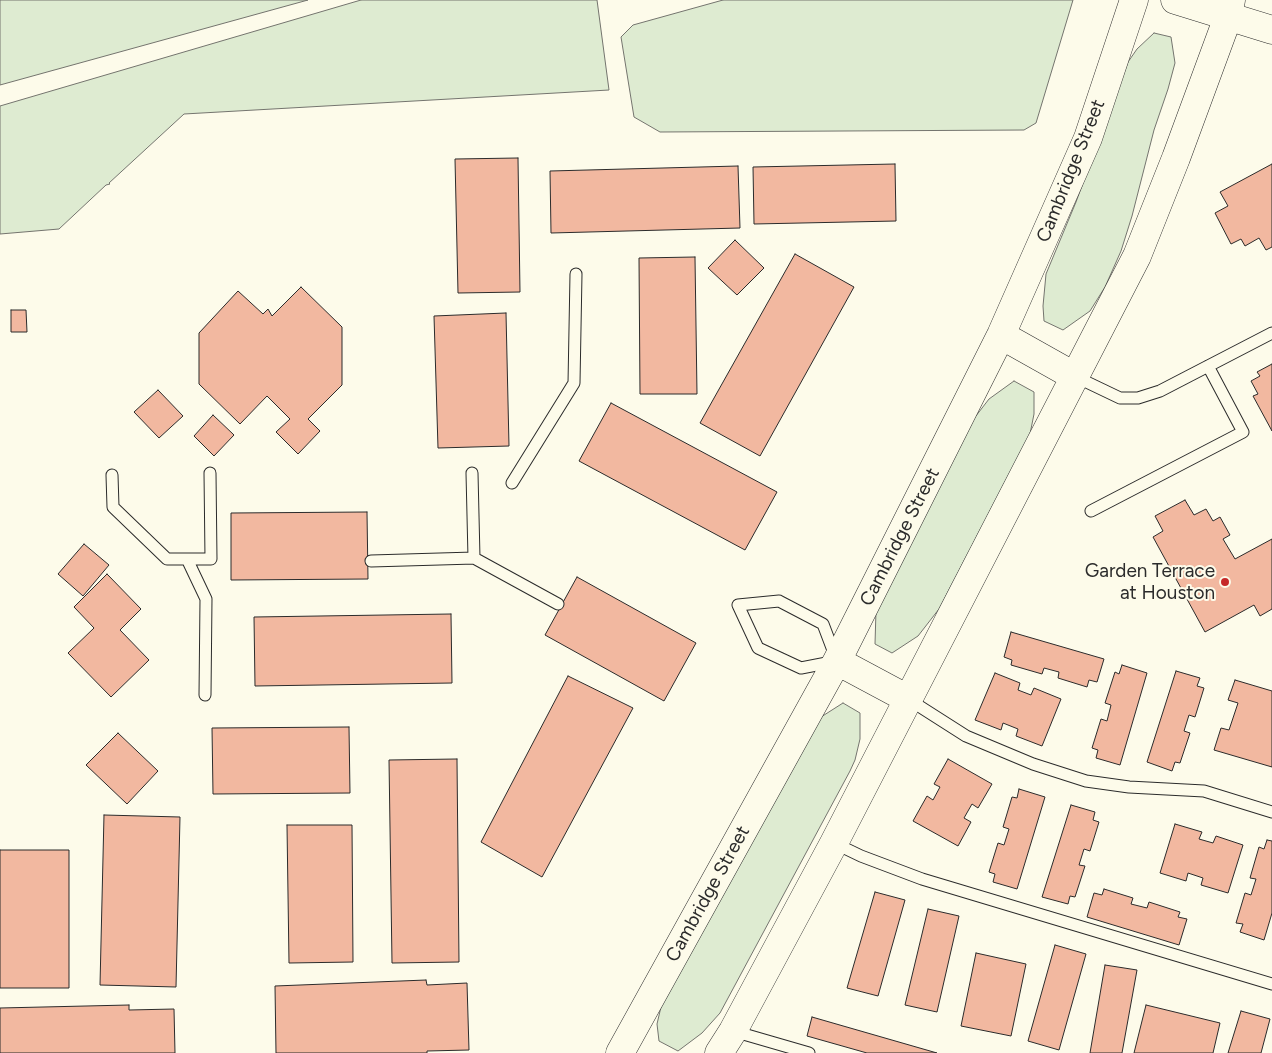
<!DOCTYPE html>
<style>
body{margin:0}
canvas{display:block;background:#fdfbea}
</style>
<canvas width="1272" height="1053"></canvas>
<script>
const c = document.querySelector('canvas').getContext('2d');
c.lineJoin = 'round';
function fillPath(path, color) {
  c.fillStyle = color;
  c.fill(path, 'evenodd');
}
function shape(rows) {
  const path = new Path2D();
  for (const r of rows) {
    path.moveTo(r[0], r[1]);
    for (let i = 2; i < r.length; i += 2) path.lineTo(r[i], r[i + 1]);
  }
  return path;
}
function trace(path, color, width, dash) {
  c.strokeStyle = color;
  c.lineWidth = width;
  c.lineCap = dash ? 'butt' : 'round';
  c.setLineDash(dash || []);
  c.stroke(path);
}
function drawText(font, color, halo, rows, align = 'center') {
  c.font = font + ' Figtree,sans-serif';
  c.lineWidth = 4;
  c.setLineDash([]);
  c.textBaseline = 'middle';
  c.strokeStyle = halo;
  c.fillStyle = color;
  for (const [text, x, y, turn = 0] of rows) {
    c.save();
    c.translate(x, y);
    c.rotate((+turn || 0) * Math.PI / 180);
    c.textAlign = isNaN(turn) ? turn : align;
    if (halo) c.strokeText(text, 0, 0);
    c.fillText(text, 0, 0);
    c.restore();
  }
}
const green = shape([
 [0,0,308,0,0,85,0,0],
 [361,0,597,0,609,90,184,114,109,183,110,184,106,185,59,229,0,234,0,106,361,0],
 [723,0,1073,0,1036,123,1024,130,660,132,634,117,621,37,633,25,723,0],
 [1154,33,1171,37,1175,63,1168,89,1154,130,1132,216,1121,251,1105,287,1090,311,1063,330,1044,321,1043,306,1046,274,1076,202,1128,62,1137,49,1154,33],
 [1014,381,1034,392,1034,414,1030,434,939,609,918,636,892,653,875,644,876,610,972,421,989,399,1014,381],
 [843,703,860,713,860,739,855,760,850,771,720,1013,702,1033,678,1051,659,1041,657,1024,664,994,821,717,843,703]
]);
fillPath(green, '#deebd1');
trace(green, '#74746e', 1);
const building = shape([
 [518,158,520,292,458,293,455,159,518,158],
 [895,164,896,221,754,224,753,167,895,164],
 [1272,164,1272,247,1266,250,1259,238,1245,246,1241,239,1231,244,1215,213,1228,206,1220,192,1272,164],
 [738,166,740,228,551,233,550,171,738,166],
 [735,240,764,268,737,295,708,268,735,240],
 [795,254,854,287,760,456,700,423,795,254],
 [695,257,697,394,640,394,639,258,695,257],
 [301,287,342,327,342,385,308,419,320,431,298,454,276,432,290,419,267,396,240,424,199,384,199,333,238,291,263,314,268,309,272,316,301,287],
 [11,310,26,310,27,332,11,332,11,310],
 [506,313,509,446,438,448,434,316,506,313],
 [1272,364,1272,431,1253,396,1258,394,1251,381,1260,376,1257,372,1272,364],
 [158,390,183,416,159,438,134,412,158,390],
 [611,403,777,492,745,550,579,461,611,403],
 [213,415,234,435,214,456,194,436,213,415],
 [1185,500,1194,515,1206,509,1213,521,1220,517,1230,535,1223,539,1235,559,1272,539,1272,609,1260,616,1254,605,1205,632,1153,537,1163,531,1155,516,1185,500],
 [367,512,368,579,231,580,231,513,367,512],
 [84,544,109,565,83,596,58,574,84,544],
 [107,574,141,609,120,630,149,660,111,697,68,653,94,628,74,607,107,574],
 [577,577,696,643,664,701,545,635,577,577],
 [451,614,452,683,255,686,254,617,451,614],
 [1011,632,1104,659,1097,682,1089,680,1087,687,1058,678,1059,672,1044,668,1042,674,1011,665,1012,660,1004,657,1011,632],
 [1122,665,1147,673,1120,765,1096,758,1098,750,1092,748,1101,719,1107,721,1111,705,1105,703,1115,672,1119,674,1122,665],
 [1176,671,1200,678,1197,686,1204,688,1195,717,1189,715,1184,731,1190,733,1180,763,1175,762,1172,771,1147,762,1176,671],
 [995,673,1020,683,1018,690,1031,695,1034,688,1061,699,1042,746,1016,736,1018,729,1003,723,1001,730,975,720,995,673],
 [568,676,633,708,542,877,481,842,568,676],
 [1235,680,1272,691,1272,767,1214,750,1221,728,1229,730,1238,703,1228,700,1235,680],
 [349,727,350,793,213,794,212,728,349,727],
 [118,733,158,771,127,804,86,765,118,733],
 [457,759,459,962,392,963,389,760,457,759],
 [948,759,992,784,978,808,972,804,964,818,971,822,958,846,913,821,927,796,933,800,940,787,934,784,948,759],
 [1019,789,1045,797,1017,889,993,882,995,874,989,872,998,843,1004,845,1009,829,1003,827,1012,797,1017,798,1019,789],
 [1071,805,1095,812,1093,820,1099,822,1090,851,1084,849,1079,865,1085,866,1075,897,1070,896,1068,904,1042,897,1071,805],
 [104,815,180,817,176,987,100,985,104,815],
 [1175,824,1202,832,1199,839,1213,843,1216,836,1243,845,1228,893,1201,885,1203,878,1188,873,1186,881,1160,873,1175,824],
 [287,825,352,825,353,962,289,963,287,825],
 [1267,840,1272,841,1272,913,1264,940,1240,932,1243,924,1236,923,1245,893,1251,895,1256,879,1250,878,1259,847,1264,849,1267,840],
 [0,850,69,850,69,988,0,988,0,850],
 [1104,889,1133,898,1131,904,1147,908,1149,902,1180,912,1178,917,1187,919,1179,945,1087,917,1094,893,1102,895,1104,889],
 [875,892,905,900,878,996,847,988,875,892],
 [928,909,959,916,937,1012,905,1005,928,909],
 [1055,945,1086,954,1059,1050,1028,1041,1055,945],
 [976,953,1026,964,1011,1036,961,1026,976,953],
 [1105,965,1137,970,1122,1053,1090,1053,1105,965],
 [426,980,427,985,467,983,469,1050,427,1051,427,1053,276,1053,275,986,426,980],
 [129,1005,129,1010,174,1009,175,1053,0,1053,0,1008,129,1005],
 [1146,1005,1220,1023,1213,1053,1134,1053,1146,1005],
 [1241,1011,1270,1019,1261,1053,1228,1053,1241,1011],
 [812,1017,937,1053,867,1053,807,1036,812,1017]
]);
fillPath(building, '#f2b8a0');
trace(building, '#2b2b2b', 1);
const service = shape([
 [1074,376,1120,398,1138,398,1160,391,1272,333],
 [472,473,474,558],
 [112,475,113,507,167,559,211,559,210,473],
 [512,483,574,383,576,274],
 [1091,511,1243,432,1208,366],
 [187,559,206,599,205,695],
 [371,561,474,558,558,604],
 [779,601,823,624,837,661,801,668,758,648,738,605,779,601],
 [908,699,966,736,1033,764,1086,781,1129,787,1204,791,1272,812],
 [834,843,861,856,922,879,1272,984],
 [733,1031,809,1053]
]);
const tertiary = shape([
 [1175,0,1272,30],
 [1001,335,1074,376],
 [837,661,908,699],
 [620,1053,837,661,1001,335,1088,138,1134,0],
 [719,1053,733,1031,834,843,1137,256,1176,158,1228,17,1231,0]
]);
trace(service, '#2b2b2b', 13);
trace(tertiary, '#2b2b2b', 29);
trace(service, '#fdfbea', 11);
trace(tertiary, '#fdfbea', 28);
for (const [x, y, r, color] of [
 [1225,582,5,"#c62828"]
]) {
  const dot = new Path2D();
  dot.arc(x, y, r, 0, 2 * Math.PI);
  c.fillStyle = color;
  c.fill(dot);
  trace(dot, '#fdfbea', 2);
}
drawText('19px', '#2b2b2b', '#fdfbea', [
 ["Cambridge Street",1071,171,-68],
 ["Cambridge Street",900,537,-63],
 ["Cambridge Street",708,894,-61]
]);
drawText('19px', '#2b2b2b', '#fdfbea', [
 ["Garden Terrace",1215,571],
 ["at Houston",1215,593]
], 'right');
</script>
